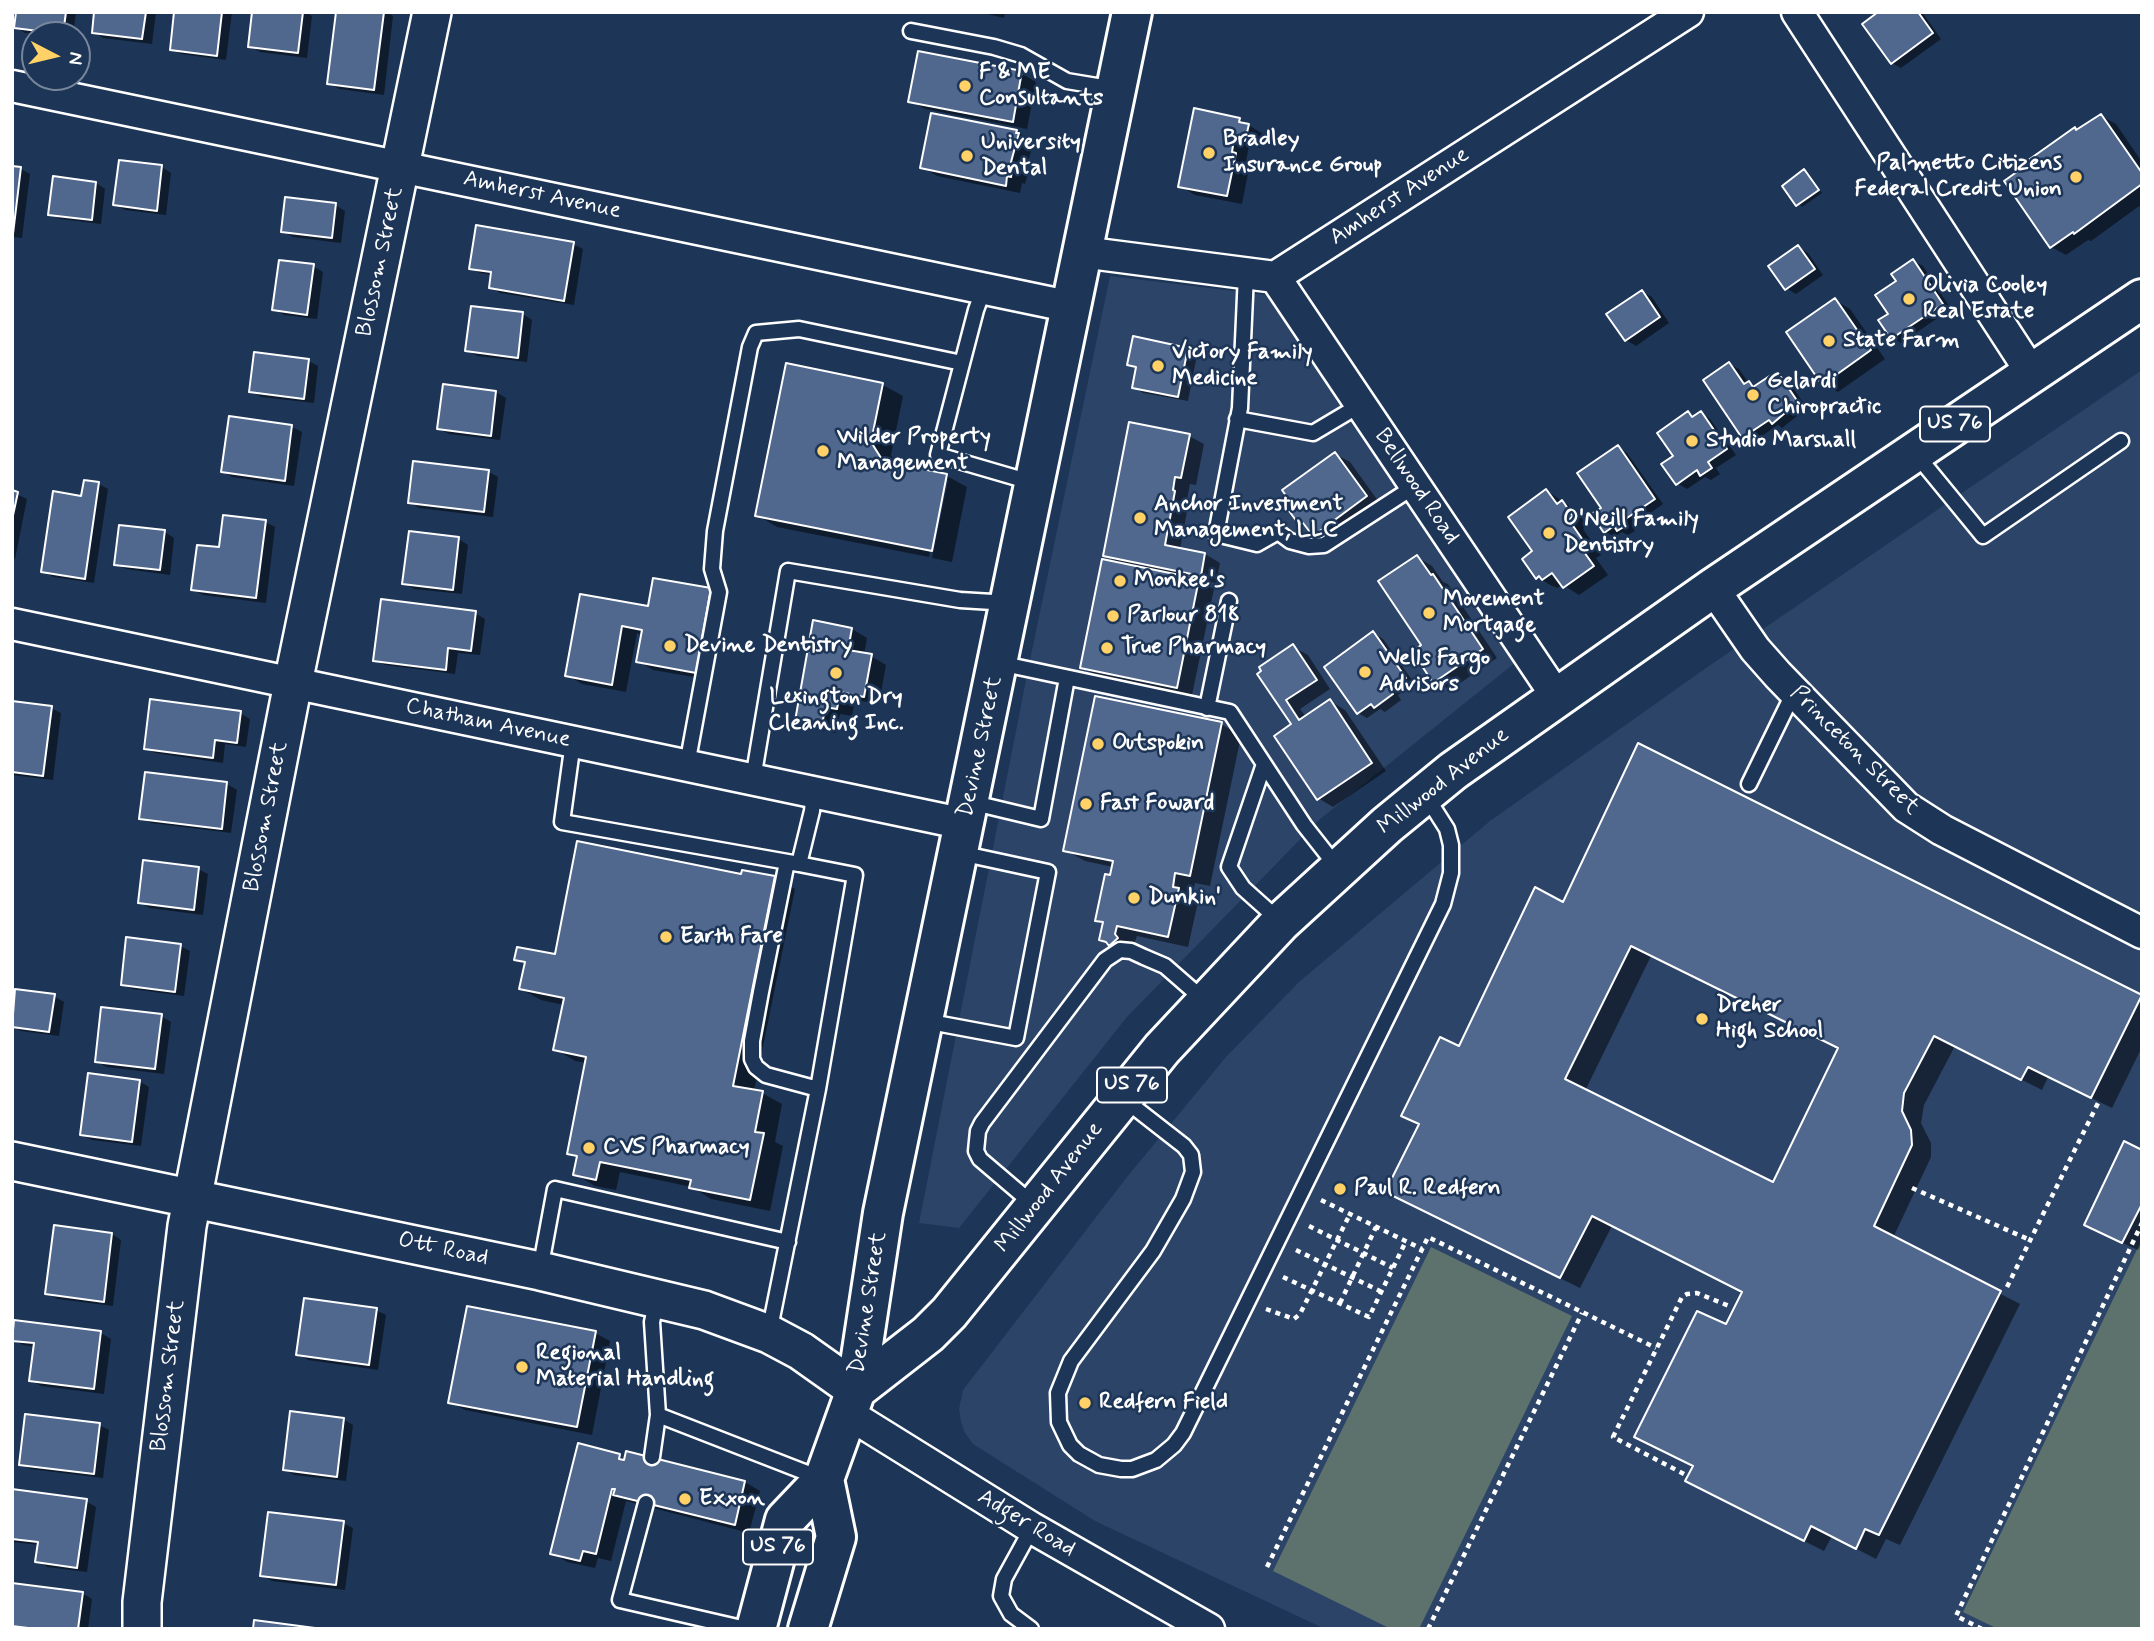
<!DOCTYPE html>
<style>
body{margin:0}
#map{position:relative;width:2154px;height:1641px;overflow:hidden;background:#1d3557;font-family:Mynerve,sans-serif}
canvas{display:block}
.frame{position:absolute;inset:0;border:14px solid #fff;pointer-events:none}
.north{position:absolute;left:21px;top:21px;width:70px;height:70px;box-sizing:border-box;background:#1d3557;border:2px solid #77869a;border-radius:50%;rotate:97deg;font-size:19px;font-weight:700;line-height:28px;text-align:center;color:#fff}
.north::after{content:'';display:block;margin:auto;width:24px;height:32px;background:#ffd166;clip-path:polygon(50% 0,100% 100%,50% 72%,0 100%)}
</style>
<div id="map">
<canvas width="2154" height="1641"></canvas>
<div class="frame"></div>
<div class="north">N</div>
</div>
<script>
const c = document.querySelector('canvas').getContext('2d');
c.lineJoin = 'round';
function fillPath(path, color) {
  c.fillStyle = color;
  c.fill(path, 'evenodd');
}
function shape(rows) {
  const path = new Path2D();
  for (const r of rows) {
    path.moveTo(r[0], r[1]);
    for (let i = 2; i < r.length; i += 2) path.lineTo(r[i], r[i + 1]);
  }
  return path;
}
function trace(path, color, width, dash) {
  c.strokeStyle = color;
  c.lineWidth = width;
  c.lineCap = dash ? 'butt' : 'round';
  c.setLineDash(dash || []);
  c.stroke(path);
}
function drawText(font, color, halo, rows, align = 'center') {
  c.font = font + ' Mynerve,sans-serif';
  c.lineWidth = 5;
  c.setLineDash([]);
  c.textBaseline = 'middle';
  c.strokeStyle = halo;
  c.fillStyle = color;
  for (const [text, x, y, turn = 0] of rows) {
    c.save();
    c.translate(x, y);
    c.rotate((+turn || 0) * Math.PI / 180);
    c.textAlign = isNaN(turn) ? turn : align;
    if (halo) c.strokeText(text, 0, 0);
    c.fillText(text, 0, 0);
    c.restore();
  }
}
fillPath(shape([
 [1110,276,1275,296,1516,662,1319,820,1127,1017,959,1228,919,1223,1030,660],
 [2142,370,2142,1629,1325,1629,1095,1521,973,1444,965,1433,961,1422,959,1409,963,1390,1127,1177,1226,1057,1299,982,1490,821,1706,668]
]), '#2c4468');
fillPath(shape([
 [2142,1239,2142,1629,1998,1629,1963,1612],
 [1431,1247,1572,1316,1419,1629,1391,1629,1273,1571]
]), '#5d726d');
fillPath(shape([
 [17,12,76,12,73,35,25,33,16,27],
 [96,12,156,12,152,44,103,38,94,32],
 [176,12,232,12,226,60,181,54,171,49],
 [254,12,306,12,312,16,307,58,260,52,250,46],
 [338,12,387,12,393,16,384,95,339,89,329,83],
 [979,12,1005,12,1004,18],
 [1881,12,1922,12,1941,39,1901,68,1892,63],
 [1021,73,1036,82,1027,129,925,109,910,101],
 [932,115,1017,132,1031,140,1033,144,1025,172,1028,173,1025,184,1022,183,1020,193,937,176,922,167],
 [2101,116,2116,124,2142,162,2142,204,2091,241,2088,240,2066,255,2051,247,2078,131],
 [1239,119,1263,134,1260,148,1249,146,1246,161,1250,163,1242,204,1195,195,1180,186],
 [162,167,171,173,166,215,125,210,115,204],
 [12,168,21,169,30,174,22,238,12,237],
 [1804,171,1822,193,1802,207,1784,186],
 [96,183,105,189,101,224,60,219,50,214],
 [335,205,345,211,341,243,293,237,283,231],
 [573,244,583,249,574,305,500,293,491,287,493,275,480,273,471,268],
 [1798,247,1808,253,1823,275,1796,294,1786,288],
 [1913,261,1923,266,1951,309,1901,343,1892,337,1890,314,1898,281],
 [313,266,323,272,317,319,284,315,274,309],
 [1642,292,1652,297,1669,323,1636,346,1626,340],
 [1835,300,1850,309,1885,359,1838,392,1823,383],
 [472,308,523,314,532,320,527,362,477,356,467,350],
 [1187,349,1197,355,1188,401,1143,393,1134,387,1137,369,1129,364],
 [309,361,318,366,314,403,261,397,251,391],
 [1729,364,1739,369,1748,382,1757,387,1774,375,1781,379,1791,385,1807,408,1782,428,1778,425,1753,442,1744,437],
 [787,366,883,385,903,396,891,455,897,466,947,476,967,487,952,562,932,558,948,480,944,480,929,557,777,527,757,515],
 [445,386,496,392,506,398,500,440,449,434,439,429],
 [1688,413,1695,417,1701,413,1710,419,1736,455,1716,468,1720,474,1711,480,1705,477,1687,489,1677,483,1676,456],
 [230,418,292,427,302,432,294,486,232,477,223,472],
 [1189,436,1204,444,1196,485,1190,484,1187,500,1189,501,1180,549,1205,554,1220,563,1216,583,1198,580,1214,589,1192,695,1097,676,1082,667,1120,564,1105,555],
 [1618,447,1627,453,1663,504,1632,526,1635,531,1628,535,1622,532,1614,537,1605,531,1603,508],
 [1335,454,1350,462,1381,505,1329,543,1301,524,1291,500],
 [489,472,498,477,493,517,419,508,410,502],
 [99,484,108,489,94,583,53,577,43,571,83,498],
 [1547,491,1577,511,1587,525,1583,529,1601,555,1596,558,1608,575,1579,595,1562,584,1558,588,1552,586,1537,577],
 [12,492,27,499,15,559,12,558],
 [265,522,275,527,266,603,203,595,193,589,220,549],
 [165,532,174,538,170,575,126,569,116,564],
 [459,539,468,545,462,594,414,589,404,583],
 [1417,557,1432,566,1443,582,1448,584,1497,658,1450,690,1435,681,1424,646],
 [654,580,711,590,726,599,711,680,653,670,638,661,643,635,637,633,626,692,582,684,567,675,581,596,650,608],
 [475,613,485,619,480,655,458,653,455,674,385,665,375,660],
 [815,622,852,629,867,638,864,655,871,656,886,665,879,704,855,700,852,716,840,714,836,733,812,729,797,720],
 [1374,633,1383,639,1415,684,1398,695,1401,700,1385,712,1380,709,1367,718,1358,713],
 [1293,647,1308,655,1330,689,1300,709,1306,717,1330,701,1345,710,1386,771,1333,807,1318,798,1293,724,1260,675],
 [12,703,51,708,61,713,53,780,12,775],
 [240,713,250,719,246,747,225,744,223,763,155,753,146,748],
 [1221,724,1241,736,1210,886,1195,883,1192,898,1198,902,1188,947,1137,936,1130,956,1101,939,1104,923,1097,920,1113,867,1085,861,1065,850],
 [1639,745,2142,997,2142,1047,2112,1108,2048,1077,2042,1090,1955,1046,1924,1105,1921,1123,1931,1143,1931,1157,1893,1238,2020,1304,1900,1545,1886,1539,1876,1559,1832,1536,1824,1551,1707,1492,1694,1466,1727,1327,1744,1292,1612,1226,1580,1288,1407,1203,1460,1049,1563,905],
 [1651,956,1839,1049,1773,1184,1585,1091],
 [147,774,227,784,237,790,231,833,151,823,141,818],
 [198,869,208,874,203,915,149,908,140,902],
 [743,872,775,878,795,889,754,1091,762,1093,782,1104,775,1142,783,1146,770,1211,711,1199,692,1187,620,1172,616,1190,595,1186,575,1174,578,1158,568,1153,587,1063,575,1061,555,1049,564,1005,541,1000,521,989,526,965,516,959,556,956,742,876],
 [180,946,190,951,184,996,132,989,122,984],
 [54,996,64,1002,59,1036,21,1031,12,1026,12,1001],
 [161,1016,171,1022,164,1074,106,1067,97,1061],
 [139,1081,149,1087,141,1146,92,1140,82,1135],
 [2142,1152,2142,1242,2138,1250,2101,1233],
 [112,1234,121,1240,113,1306,57,1299,47,1293],
 [376,1310,386,1315,378,1370,308,1360,298,1354],
 [16,1322,101,1333,111,1339,104,1394,41,1386,31,1380,35,1347,23,1345,13,1340],
 [595,1333,610,1341,592,1435,465,1410,450,1402],
 [343,1419,353,1425,346,1481,294,1475,285,1469],
 [99,1425,109,1430,103,1478,30,1469,21,1464],
 [579,1445,626,1459,745,1482,760,1491,749,1533,626,1501,611,1561,598,1558,595,1568,567,1562,552,1553],
 [12,1491,86,1501,96,1507,87,1572,47,1567,37,1561,39,1545,12,1542],
 [343,1523,353,1528,345,1590,272,1581,262,1575],
 [12,1591,82,1593,92,1599,88,1629,16,1629,12,1626]
]), '#0007');
const building = shape([
 [16,12,66,12,63,34,14,28,16,12],
 [94,12,146,12,142,39,92,33,94,12],
 [174,12,222,12,217,56,170,50,174,12],
 [252,12,303,12,298,53,248,47,252,12],
 [336,12,384,12,374,90,327,84,336,12],
 [1878,12,1918,12,1933,33,1891,64,1862,24,1878,12],
 [918,51,1022,71,1013,122,908,102,918,51],
 [1194,108,1240,118,1239,122,1249,124,1245,141,1234,139,1232,152,1236,153,1227,196,1178,187,1194,108],
 [931,113,1017,130,1016,133,1019,133,1011,162,1013,163,1011,177,1007,176,1006,186,920,168,931,113],
 [2101,114,2142,173,2142,184,2074,234,2073,232,2050,248,2004,181,2028,164,2027,161,2075,127,2076,130,2101,114],
 [119,160,162,165,157,211,113,205,119,160],
 [12,166,21,167,13,234,12,234,12,166],
 [1804,169,1819,190,1796,206,1782,186,1804,169],
 [53,176,96,182,92,220,48,215,53,176],
 [285,197,336,203,332,238,281,232,285,197],
 [476,225,574,242,564,301,489,288,491,272,469,269,476,225],
 [1798,245,1815,269,1785,290,1768,266,1798,245],
 [1913,259,1943,304,1891,339,1878,320,1888,314,1875,295,1896,281,1891,274,1913,259],
 [279,260,314,264,307,315,272,310,279,260],
 [1642,290,1660,317,1625,341,1606,314,1642,290],
 [1835,298,1871,350,1822,385,1786,332,1835,298],
 [471,306,523,312,518,358,465,351,471,306],
 [1133,336,1188,348,1178,397,1132,388,1136,367,1127,365,1133,336],
 [254,352,309,359,304,399,249,392,254,352],
 [1729,362,1744,384,1749,381,1753,387,1774,373,1778,379,1781,377,1798,402,1772,424,1769,420,1742,438,1703,380,1729,362],
 [786,363,883,383,871,442,883,461,947,474,932,551,755,516,786,363],
 [443,384,496,391,491,436,437,429,443,384],
 [1688,411,1692,417,1701,411,1727,449,1708,462,1712,468,1700,476,1697,470,1676,485,1661,464,1673,456,1657,433,1688,411],
 [229,416,292,425,285,481,221,472,229,416],
 [1129,422,1190,434,1181,478,1175,477,1173,490,1175,491,1165,545,1205,553,1201,576,1103,556,1129,422],
 [1618,445,1655,499,1624,520,1627,525,1617,531,1614,526,1604,533,1591,514,1601,508,1577,473,1618,445],
 [1335,452,1367,496,1313,536,1303,523,1300,526,1284,504,1289,500,1282,490,1335,452],
 [413,461,489,470,484,512,408,503,413,461],
 [84,480,99,482,85,579,41,572,53,491,81,496,84,480],
 [1546,489,1557,504,1562,500,1573,516,1569,520,1587,546,1582,549,1594,566,1563,588,1552,573,1542,580,1539,576,1536,579,1522,559,1532,551,1508,517,1546,489],
 [12,490,18,492,12,520,12,490],
 [223,515,266,520,256,598,191,590,197,545,219,547,223,515],
 [119,525,165,530,160,570,114,565,119,525],
 [409,531,459,537,453,590,402,584,409,531],
 [1417,555,1431,575,1433,574,1483,649,1433,683,1413,652,1421,645,1378,581,1417,555],
 [1102,559,1199,579,1177,688,1080,668,1102,559],
 [653,578,711,588,696,673,636,662,642,630,622,626,612,685,565,676,580,594,648,606,653,578],
 [381,599,476,611,471,651,448,648,446,670,373,661,381,599],
 [813,620,852,628,848,650,872,654,864,697,840,692,837,709,825,707,822,726,795,721,813,620],
 [1373,631,1406,678,1390,690,1393,694,1374,708,1371,704,1357,714,1324,667,1373,631],
 [1293,644,1317,680,1286,700,1299,720,1330,699,1372,763,1317,800,1274,736,1291,724,1257,674,1261,671,1259,667,1293,644],
 [1095,696,1222,722,1190,876,1175,873,1173,887,1179,888,1168,937,1117,926,1115,934,1118,938,1109,946,1106,942,1099,940,1103,922,1095,921,1105,874,1110,875,1113,861,1063,851,1095,696],
 [150,699,241,711,237,743,215,740,213,758,144,749,150,699],
 [12,701,52,706,43,776,12,772,12,701],
 [1638,743,2142,995,2091,1098,2028,1067,2021,1080,1934,1036,1904,1093,1902,1111,1911,1130,1912,1145,1874,1226,2001,1291,1879,1535,1865,1529,1856,1549,1811,1526,1804,1541,1685,1481,1693,1466,1634,1437,1697,1311,1726,1324,1742,1292,1592,1216,1560,1278,1385,1192,1419,1124,1401,1116,1440,1037,1459,1046,1535,887,1563,902,1638,743],
 [1631,946,1838,1048,1773,1182,1565,1079,1631,946],
 [145,772,227,782,222,829,139,819,145,772],
 [577,841,741,874,742,870,775,876,733,1086,763,1091,755,1132,764,1133,750,1200,689,1188,691,1180,600,1162,596,1180,573,1175,577,1156,567,1154,586,1057,553,1050,564,998,519,989,525,962,514,960,517,947,555,954,577,841],
 [143,860,199,867,194,910,138,903,143,860],
 [126,937,181,944,175,992,121,985,126,937],
 [15,989,55,994,49,1032,12,1027,15,989],
 [101,1007,162,1014,155,1069,95,1062,101,1007],
 [88,1073,140,1080,132,1142,80,1135,88,1073],
 [2124,1141,2142,1150,2142,1204,2122,1243,2084,1225,2124,1141],
 [54,1225,112,1233,104,1302,45,1294,54,1225],
 [304,1298,377,1308,369,1365,296,1355,304,1298],
 [467,1306,596,1331,577,1427,448,1403,467,1306],
 [14,1320,101,1331,94,1389,29,1381,34,1343,12,1341,14,1320],
 [290,1411,344,1418,337,1477,283,1470,290,1411],
 [25,1414,100,1423,94,1474,19,1465,25,1414],
 [578,1443,620,1454,619,1459,624,1460,626,1451,745,1481,735,1525,613,1495,615,1489,612,1489,596,1554,583,1551,580,1561,550,1554,578,1443],
 [12,1489,87,1499,77,1568,35,1562,38,1542,12,1539,12,1489],
 [268,1512,344,1521,336,1585,260,1576,268,1512],
 [12,1583,83,1592,78,1629,36,1629,12,1626,12,1583],
 [254,1620,315,1628,315,1629,253,1629,254,1620]
]);
fillPath(building, '#50678e');
trace(building, '#fff', 2);
const service = shape([
 [911,31,994,47,1021,55,1067,81,1115,89],
 [1246,274,1240,408,1216,534,1257,544,1278,532,1290,541,1309,546,1324,545,1415,486],
 [984,288,976,310,938,455,1034,483],
 [1237,419,1313,433,1360,405],
 [1915,453,1983,536,2121,441],
 [999,663,1230,712,1304,825,1337,867],
 [1207,708,1229,601],
 [573,742,562,822,799,864,812,811,814,792],
 [1264,764,1229,867,1243,888,1281,922],
 [687,765,719,592,712,569,715,531,750,347,756,333,799,329,962,363],
 [753,779,788,571,960,600,1009,603],
 [1749,784,1794,692],
 [970,802,1041,819,1067,678],
 [787,862,761,992,752,1041,752,1059,756,1067,766,1075,818,1089],
 [925,1021,1016,1038,1048,872,960,853],
 [1125,1100,1184,1146,1191,1155,1193,1172,1183,1199,1153,1251,1071,1361,1058,1393,1059,1422,1070,1445,1079,1454,1099,1465,1121,1469,1132,1469,1156,1460,1174,1445,1183,1433,1443,904,1451,873,1451,845,1447,829,1426,796],
 [1034,1205,980,1159,976,1151,978,1131,982,1123,1105,960,1120,950,1131,951,1144,957,1165,966,1204,1000],
 [540,1270,555,1189,788,1242],
 [657,1299,652,1322,658,1415,820,1478],
 [769,1333,818,1089,855,875,799,864],
 [652,1457,658,1415],
 [646,1503,620,1600,746,1629],
 [1031,1629,1011,1614,1001,1596,1004,1579,1032,1528]
]);
const minor = shape([
 [1797,12,2031,372],
 [12,86,1072,307],
 [1082,252,1275,277,1688,12],
 [1275,277,1557,697],
 [1713,588,1755,649,1778,675,1906,807,1942,830,2142,933],
 [12,624,965,824],
 [847,1413,1032,1528,1209,1629]
]);
const tertiary = shape([
 [12,1161,540,1271,704,1310,769,1334,801,1351,856,1390],
 [142,1629,142,1602,187,1226,293,683,432,12]
]);
const secondary = shape([
 [856,1390,883,1213,1132,12]
]);
const primary = shape([
 [756,1629,785,1520,824,1479,856,1390,928,1334,949,1313,1162,1049,1281,922,1387,825,1453,771,1713,588,2142,299],
 [808,1629,836,1537,824,1479]
]);
trace(service, '#fff', 19);
trace(minor, '#fff', 35);
trace(tertiary, '#fff', 42);
trace(secondary, '#fff', 44);
trace(primary, '#fff', 44);
trace(shape([
 [1912,1188,2030,1240],
 [1321,1200,1422,1249],
 [1309,1226,1393,1268],
 [1296,1250,1382,1292],
 [1283,1277,1369,1317,1406,1241],
 [2007,1287,2099,1101],
 [1340,1303,1376,1227],
 [1266,1309,1294,1319,1300,1314,1350,1214],
 [1684,1474,1613,1437,1682,1297,1687,1294,1697,1293,1729,1306],
 [1267,1567,1428,1237,1656,1348],
 [1428,1629,1582,1313],
 [1982,1629,1956,1616,2142,1223]
]), '#fff', 4.5, [5, 5]);
trace(service, '#1d3557', 14);
trace(minor, '#1d3557', 30);
trace(tertiary, '#1d3557', 37);
trace(secondary, '#1d3557', 38);
trace(primary, '#1d3557', 38);
for (const [x, y, r, color] of [
 [965,86,7,"#ffd166"],
 [1209,153,7,"#ffd166"],
 [967,156,7,"#ffd166"],
 [2076,177,7,"#ffd166"],
 [1909,299,7,"#ffd166"],
 [1829,341,7,"#ffd166"],
 [1158,366,7,"#ffd166"],
 [1753,395,7,"#ffd166"],
 [1692,441,7,"#ffd166"],
 [823,451,7,"#ffd166"],
 [1140,518,7,"#ffd166"],
 [1549,533,7,"#ffd166"],
 [1120,581,7,"#ffd166"],
 [1429,613,7,"#ffd166"],
 [1113,616,7,"#ffd166"],
 [670,646,7,"#ffd166"],
 [1107,648,7,"#ffd166"],
 [1365,672,7,"#ffd166"],
 [836,673,7,"#ffd166"],
 [1098,744,7,"#ffd166"],
 [1086,804,7,"#ffd166"],
 [1134,898,7,"#ffd166"],
 [666,937,7,"#ffd166"],
 [1702,1019,7,"#ffd166"],
 [589,1148,7,"#ffd166"],
 [1340,1189,7,"#ffd166"],
 [522,1367,7,"#ffd166"],
 [1085,1403,7,"#ffd166"],
 [685,1499,7,"#ffd166"]
]) {
  const dot = new Path2D();
  dot.arc(x, y, r, 0, 2 * Math.PI);
  c.fillStyle = color;
  c.fill(dot);
  trace(dot, '#1d3557', 2.5);
}
for (const [x, y, w] of [
 [1955,424,70],
 [1132,1085,70],
 [778,1547,70]
]) {
  const box = new Path2D();
  box.roundRect(x - w / 2, y - 17.5, w, 35, 5);
  c.fillStyle = '#1d3557';
  c.fill(box);
  trace(box, '#fff', 2);
}
drawText('bold 21px', '#fff', null, [
 ["US 76",1955,424],
 ["US 76",1132,1085],
 ["US 76",778,1547]
]);
drawText('bold 23px', '#fff', '#1d3557', [
 ["F & ME",979,73],
 ["Consultants",979,99],
 ["Bradley",1223,140],
 ["Insurance Group",1223,166],
 ["University",981,143],
 ["Dental",981,169],
 ["Palmetto Citizens",2062,164,"right"],
 ["Federal Credit Union",2062,190,"right"],
 ["Olivia Cooley",1923,286],
 ["Real Estate",1923,312],
 ["State Farm",1843,341],
 ["Victory Family",1172,353],
 ["Medicine",1172,379],
 ["Gelardi",1767,382],
 ["Chiropractic",1767,408],
 ["Wilder Property",837,438],
 ["Management",837,464],
 ["Studio Marshall",1706,441],
 ["Anchor Investment",1154,505],
 ["Management, LLC",1154,531],
 ["O'Neill Family",1563,520],
 ["Dentistry",1563,546],
 ["Monkee's",1134,581],
 ["Movement",1443,600],
 ["Mortgage",1443,626],
 ["Parlour 818",1127,616],
 ["Devine Dentistry",684,646],
 ["True Pharmacy",1121,648],
 ["Wells Fargo",1379,659],
 ["Advisors",1379,685],
 ["Lexington Dry",836,698,"center"],
 ["Cleaning Inc.",836,724,"center"],
 ["Outspokin",1112,744],
 ["Fast Foward",1100,804],
 ["Dunkin'",1148,898],
 ["Earth Fare",680,937],
 ["Dreher",1716,1006],
 ["High School",1716,1032],
 ["CVS Pharmacy",603,1148],
 ["Paul R. Redfern",1354,1189],
 ["Regional",536,1354],
 ["Material Handling",536,1380],
 ["Redfern Field",1099,1403],
 ["Exxon",699,1499]
], 'left');
drawText('23px', '#fff', '#1d3557', [
 ["Amherst Avenue",542,196,12],
 ["Amherst Avenue",1400,197,-33],
 ["Blossom Street",381,262,-78],
 ["Bellwood Road",1416,487,56],
 ["Chatham Avenue",488,724,12],
 ["Devine Street",981,747,-78],
 ["Princeton Street",1854,751,45],
 ["Millwood Avenue",1444,782,-38],
 ["Blossom Street",267,817,-79],
 ["Millwood Avenue",1050,1188,-52],
 ["Ott Road",443,1250,12],
 ["Devine Street",869,1303,-81],
 ["Blossom Street",169,1376,-83],
 ["Adger Road",1026,1524,31]
]);
</script>
